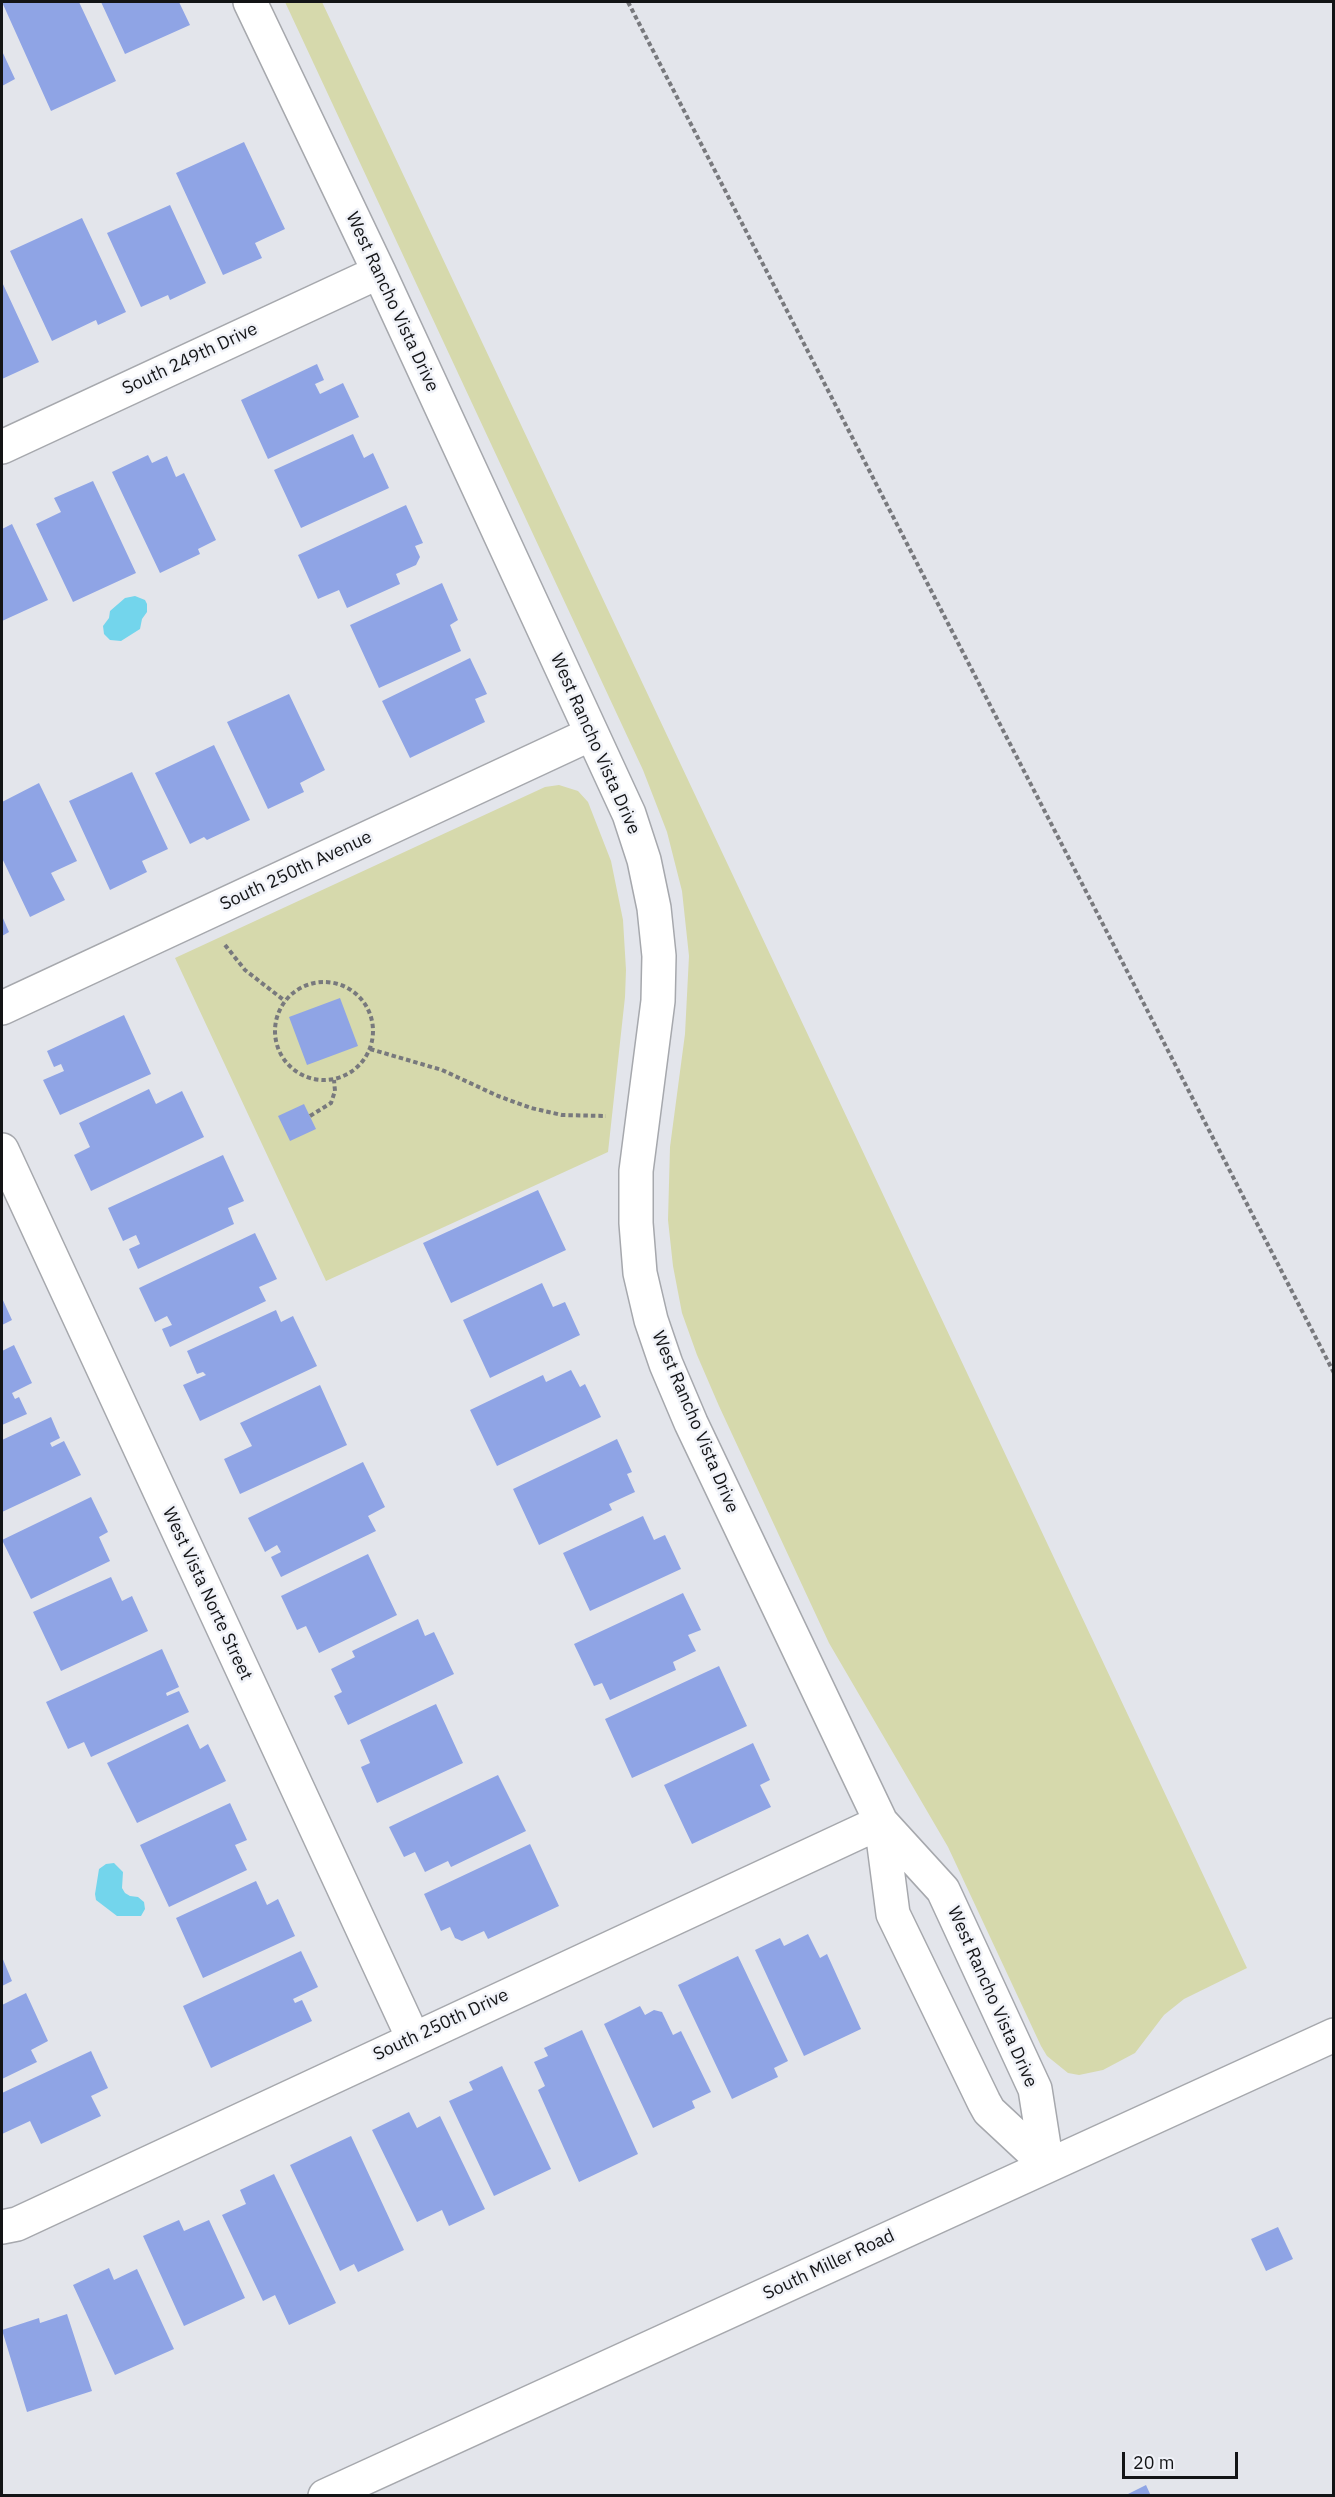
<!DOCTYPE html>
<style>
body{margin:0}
#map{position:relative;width:1335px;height:2497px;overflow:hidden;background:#e3e5eb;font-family:"IBM Plex Sans",sans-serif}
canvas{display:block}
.frame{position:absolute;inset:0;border:3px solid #131416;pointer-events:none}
.scale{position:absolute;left:1122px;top:2452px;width:116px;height:27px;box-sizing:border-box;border:3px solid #131416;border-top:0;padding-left:8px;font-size:18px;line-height:21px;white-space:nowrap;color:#131416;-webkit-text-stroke:4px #f0f2f8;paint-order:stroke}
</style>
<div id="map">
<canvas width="1335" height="2497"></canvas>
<div class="frame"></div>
<div class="scale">20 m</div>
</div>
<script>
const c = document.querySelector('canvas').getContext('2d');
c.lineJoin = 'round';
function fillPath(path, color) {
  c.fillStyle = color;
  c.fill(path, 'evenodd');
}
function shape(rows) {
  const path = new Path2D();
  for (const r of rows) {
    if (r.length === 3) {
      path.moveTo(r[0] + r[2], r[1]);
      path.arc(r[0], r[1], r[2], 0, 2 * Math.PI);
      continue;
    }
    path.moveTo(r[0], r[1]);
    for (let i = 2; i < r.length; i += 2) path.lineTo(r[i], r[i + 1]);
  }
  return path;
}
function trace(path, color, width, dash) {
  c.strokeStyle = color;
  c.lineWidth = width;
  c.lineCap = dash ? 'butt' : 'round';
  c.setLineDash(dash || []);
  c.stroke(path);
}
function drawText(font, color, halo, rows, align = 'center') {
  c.font = font + ' "IBM Plex Sans",sans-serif';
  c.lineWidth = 5;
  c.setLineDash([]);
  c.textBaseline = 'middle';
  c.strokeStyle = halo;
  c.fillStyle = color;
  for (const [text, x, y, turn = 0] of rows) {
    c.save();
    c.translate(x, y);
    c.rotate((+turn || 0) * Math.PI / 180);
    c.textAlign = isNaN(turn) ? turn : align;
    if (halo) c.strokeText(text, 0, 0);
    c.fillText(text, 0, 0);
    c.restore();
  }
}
fillPath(shape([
 [285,2,322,2,1247,1968,1184,1999,1164,2015,1135,2053,1103,2070,1079,2075,1068,2073,1047,2056,1041,2046,948,1847,829,1643,719,1406,697,1355,682,1313,673,1266,668,1220,670,1147,685,1034,689,956,682,891,667,832,643,770],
 [559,785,578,791,588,802,611,861,623,920,626,970,625,997,608,1152,326,1281,175,958,545,787]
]), '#d6d9ac');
fillPath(shape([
 [135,596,145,600,147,604,147,612,142,619,140,629,121,641,110,640,104,634,103,626,109,618,110,611,125,598],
 [114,1863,123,1872,122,1888,125,1893,130,1896,138,1897,144,1902,145,1909,141,1916,117,1916,96,1900,95,1894,99,1869,106,1864]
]), '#73d5ec');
fillPath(shape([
 [2,2,79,2,116,81,51,111],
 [101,2,179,2,190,25,125,54],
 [2,51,15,79,2,86],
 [244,142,285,229,255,243,262,258,223,275,176,173],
 [170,205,206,283,170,300,168,295,141,307,107,233],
 [82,218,126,312,98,325,96,320,52,341,10,251],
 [2,282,39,362,2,379],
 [317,364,324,380,315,384,320,394,343,383,359,417,268,459,241,400],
 [353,434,364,458,373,453,389,488,301,528,274,470],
 [148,455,152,463,167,456,176,477,184,473,216,540,198,549,200,554,160,573,112,472],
 [93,481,136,573,73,602,36,524,61,512,54,498],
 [406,505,423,543,415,546,420,557,416,565,396,574,400,584,347,608,339,590,318,599,298,555],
 [12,524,48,600,2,621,2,529],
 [442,583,458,620,450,625,461,651,379,688,350,625],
 [470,658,487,694,475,699,485,722,410,758,382,701],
 [289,694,325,770,300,783,304,792,268,809,227,722],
 [214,745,250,820,207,840,204,837,190,844,155,773],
 [132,772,168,849,142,861,147,872,110,890,69,801],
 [39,783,77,861,51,873,65,900,30,917,2,858,2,802],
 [2,916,9,932,2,936],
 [340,998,358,1046,307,1065,289,1017],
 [124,1015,151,1074,60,1115,43,1080,64,1071,61,1064,54,1067,47,1051],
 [149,1089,156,1104,182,1091,204,1137,91,1191,74,1155,90,1147,79,1123],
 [304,1104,316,1129,290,1141,278,1116],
 [223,1155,244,1201,228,1208,234,1224,138,1269,129,1249,140,1244,136,1235,123,1241,108,1208],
 [538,1190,566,1250,451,1303,423,1243],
 [255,1233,277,1279,259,1287,266,1301,170,1347,162,1329,172,1325,167,1316,155,1322,139,1288],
 [542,1283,553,1307,565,1302,580,1335,490,1378,463,1320],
 [2,1298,12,1320,2,1325],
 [276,1310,281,1322,293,1316,317,1366,200,1421,183,1385,206,1375,203,1372,197,1374,187,1351],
 [14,1345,32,1383,12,1393,15,1399,19,1397,27,1414,2,1425,2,1351],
 [571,1370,580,1387,585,1384,601,1417,497,1466,470,1410,543,1375,546,1382],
 [320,1385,347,1445,240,1494,224,1459,252,1446,240,1423],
 [51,1417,60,1438,50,1443,52,1447,64,1441,81,1475,2,1512,2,1440],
 [617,1439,632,1472,627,1474,635,1492,609,1504,612,1510,539,1545,513,1489],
 [363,1462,385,1507,368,1516,376,1531,281,1577,271,1557,281,1552,277,1545,265,1552,248,1518],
 [91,1497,108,1532,99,1537,110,1561,31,1599,2,1540],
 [643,1516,654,1540,665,1535,681,1569,590,1611,563,1553],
 [368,1554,397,1615,319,1653,306,1626,297,1630,281,1596],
 [111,1577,122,1601,132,1596,148,1631,61,1671,33,1612],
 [683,1593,701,1630,688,1635,696,1651,673,1662,676,1670,610,1700,602,1683,594,1686,574,1644],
 [418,1619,425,1636,434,1632,454,1674,348,1725,334,1696,342,1692,331,1669,355,1657,352,1651],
 [162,1649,179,1687,166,1693,167,1696,179,1691,189,1712,91,1757,84,1742,68,1749,46,1702],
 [719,1666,747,1726,632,1778,605,1719],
 [436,1704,463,1763,377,1803,361,1767,370,1763,360,1740],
 [188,1724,200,1749,208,1744,226,1781,137,1823,107,1763],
 [753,1743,770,1780,760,1785,771,1807,692,1844,664,1785],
 [498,1775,526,1831,451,1867,448,1861,425,1872,415,1852,404,1857,389,1827],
 [230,1803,247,1840,235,1845,247,1870,169,1907,140,1845],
 [530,1844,559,1906,488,1939,484,1931,462,1941,455,1938,450,1927,441,1931,424,1894],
 [256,1881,267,1905,278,1899,295,1936,203,1978,176,1918],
 [808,1934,820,1958,827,1954,861,2029,804,2056,755,1950,780,1938,784,1946],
 [301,1951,318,1987,293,1999,295,2003,302,2000,312,2021,211,2068,183,2006],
 [738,1956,788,2061,774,2068,778,2077,732,2099,678,1985],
 [2,1957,12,1981,2,1986],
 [26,1993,48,2041,31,2050,37,2062,2,2079,2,2005],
 [640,2006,645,2015,654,2010,662,2012,673,2035,681,2031,711,2092,692,2101,695,2108,653,2128,604,2024],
 [582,2030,638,2154,579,2182,538,2090,545,2086,534,2062,548,2056,544,2048],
 [91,2051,108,2088,91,2096,101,2116,41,2144,30,2121,2,2134,2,2093],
 [502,2066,551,2169,494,2196,449,2101,473,2090,469,2082],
 [409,2112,417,2128,440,2116,485,2209,449,2226,442,2210,417,2222,372,2130],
 [351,2136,404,2250,358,2272,354,2264,340,2271,290,2165],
 [274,2174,336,2303,289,2325,275,2295,263,2301,222,2215,246,2204,240,2190],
 [179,2220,184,2231,209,2220,245,2298,184,2326,143,2236],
 [1278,2227,1293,2259,1266,2271,1251,2239],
 [109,2268,114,2280,137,2269,174,2349,115,2375,73,2285],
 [67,2314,92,2391,27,2412,2,2330,39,2318,40,2323],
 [1146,2485,1151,2496,1124,2496]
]), '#8fa4e5');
const minor = shape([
 [250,2,379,272,629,814,644,860,654,908,659,956,658,1001,636,1171,636,1223,640,1273,651,1320,666,1364,691,1423,881,1822,943,1890,1035,2089,1047,2165],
 [2,447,379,272],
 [2,1008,591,734],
 [2,1150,413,2038],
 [881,1822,893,1914,984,2102,989,2111,1047,2165],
 [2,2227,17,2224,881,1822]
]);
const major = shape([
 [325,2496,1334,2035]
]);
trace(minor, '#a6a8ad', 36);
trace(major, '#a6a8ad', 36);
trace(shape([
 [628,2,1334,1373],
 [225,945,245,970,285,1001],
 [324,1031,49],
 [370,1049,442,1070,498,1096,531,1108,562,1115,606,1116],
 [310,1116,331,1103,335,1091,334,1080]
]), '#78797d', 4, [4.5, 3]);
trace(minor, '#fff', 33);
trace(major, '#fff', 33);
drawText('18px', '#131416', '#f0f2f8', [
 ["West Rancho Vista Drive",392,302,65],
 ["South 249th Drive",190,359,-25],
 ["West Rancho Vista Drive",595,744,66],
 ["South 250th Avenue",296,871,-25],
 ["West Rancho Vista Drive",695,1422,67],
 ["West Vista Norte Street",207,1594,65],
 ["West Rancho Vista Drive",992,1997,66],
 ["South 250th Drive",441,2025,-25],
 ["South Miller Road",829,2265,-25]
]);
</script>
